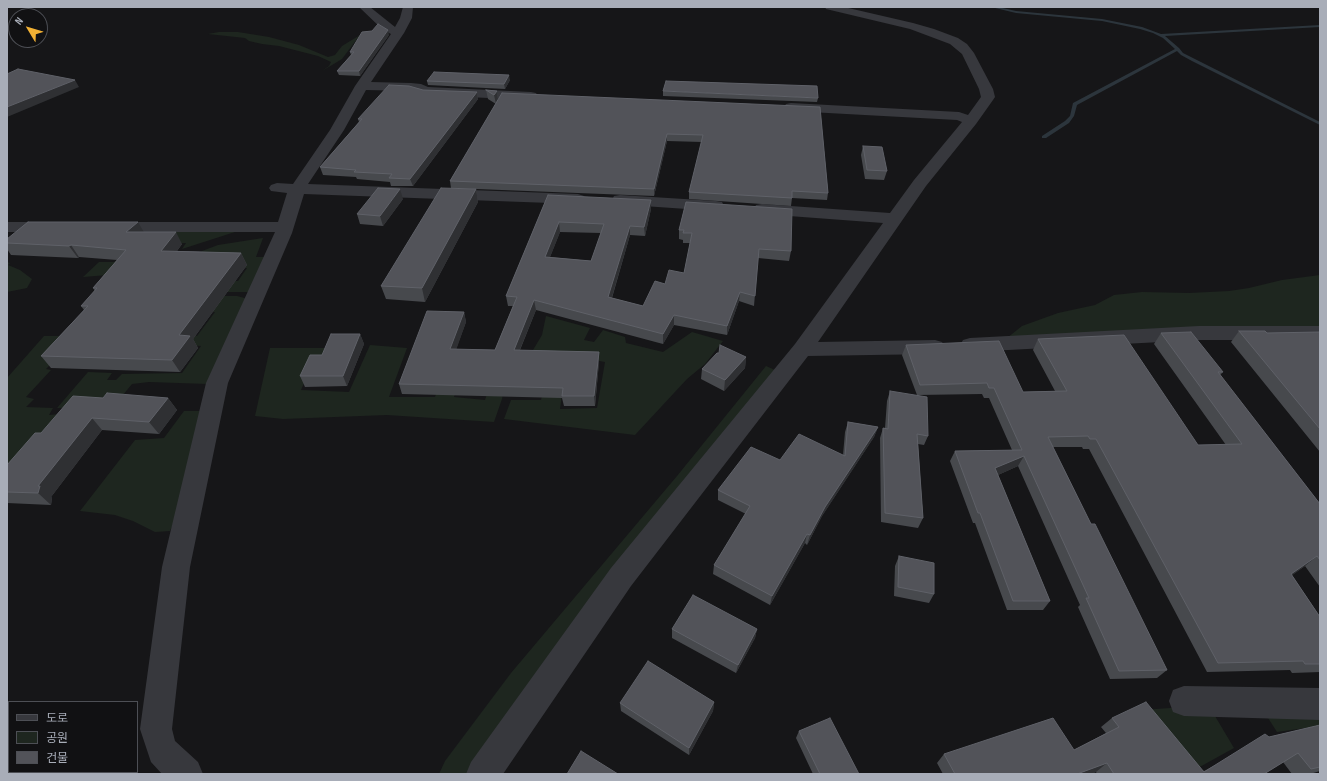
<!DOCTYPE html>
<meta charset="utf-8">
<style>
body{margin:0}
#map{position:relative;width:1327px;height:781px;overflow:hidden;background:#161618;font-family:"Sofia Sans Condensed","Noto Sans KR",sans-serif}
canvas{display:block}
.frame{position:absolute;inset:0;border:8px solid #a8adb8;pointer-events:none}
.legend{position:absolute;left:8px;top:701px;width:130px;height:72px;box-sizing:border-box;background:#111113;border:1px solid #4d4f55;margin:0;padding:5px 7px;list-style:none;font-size:12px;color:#a8adb8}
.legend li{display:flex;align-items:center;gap:8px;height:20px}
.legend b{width:20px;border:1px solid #4d4f55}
.north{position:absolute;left:8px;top:8px;width:40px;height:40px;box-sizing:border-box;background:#111113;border:1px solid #4d4f55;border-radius:50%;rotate:308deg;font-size:11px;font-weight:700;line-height:16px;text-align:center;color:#a8adb8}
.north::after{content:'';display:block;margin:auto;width:14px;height:18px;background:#f2b134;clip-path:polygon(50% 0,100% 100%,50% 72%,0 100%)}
</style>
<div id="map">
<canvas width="1327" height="781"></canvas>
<div class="frame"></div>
<ul class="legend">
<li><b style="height:5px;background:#37383d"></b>도로</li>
<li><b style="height:11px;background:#1e261f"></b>공원</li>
<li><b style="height:11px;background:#525359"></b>건물</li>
</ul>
<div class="north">N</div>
</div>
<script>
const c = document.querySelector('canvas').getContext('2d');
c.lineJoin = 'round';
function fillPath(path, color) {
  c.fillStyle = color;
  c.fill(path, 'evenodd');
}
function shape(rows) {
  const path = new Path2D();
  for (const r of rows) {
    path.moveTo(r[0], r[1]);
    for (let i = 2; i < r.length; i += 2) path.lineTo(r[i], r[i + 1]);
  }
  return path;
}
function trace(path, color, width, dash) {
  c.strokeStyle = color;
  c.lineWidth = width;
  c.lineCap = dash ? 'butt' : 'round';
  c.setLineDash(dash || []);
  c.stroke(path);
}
fillPath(shape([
 [219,32,238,32,269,37,299,45,328,57,335,55,342,46,360,35,342,59,322,71,329,66,331,62,318,56,279,46,262,44,249,41,245,38,208,34],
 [149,230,238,231,182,249,186,243,158,244],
 [263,238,256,257,268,257,251,292,195,292,205,281,238,281,247,268,209,266,193,261,202,251,218,245],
 [128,254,120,274,83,277,99,262,114,262],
 [7,262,10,263,8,265,20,270,32,279,27,288,7,292],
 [1320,275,1320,328,1007,338,1022,326,1058,313,1095,305,1114,295,1142,292,1189,293,1229,291,1249,288,1282,280],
 [218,296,237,296,248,299,208,384,149,382,132,384,113,407,57,408,88,372,112,373,107,380,116,380,122,374,182,373,201,346,186,345,194,335,197,336,215,312,205,312],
 [546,316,590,328,584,340,594,342,603,330,625,337,626,343,663,352,692,332,723,341,705,364,687,379,635,435,504,419,511,400,541,400,551,355,533,350,542,335],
 [567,355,605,362,597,408,560,409],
 [44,336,78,336,46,369,51,370,26,397,34,399,26,407,53,408,49,415,60,414,7,479,7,378],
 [370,345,407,348,389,397,435,397,450,351,468,352,454,397,485,400,500,355,511,358,502,399,494,422,387,415,283,419,255,416,270,348,328,348,322,363,312,365,301,390,349,392],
 [766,366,777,371,470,774,439,774,445,761,511,673,677,476],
 [184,411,204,411,175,520,170,531,155,532,133,521,115,515,80,511,135,440,164,438],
 [1185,707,1212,711,1234,748,1187,774,1141,710],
 [1261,707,1320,708,1320,726,1277,732]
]), '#1e261f');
fillPath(shape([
 [991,7,998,7,1016,11,1102,19,1142,27,1161,34,1320,25,1320,27,1165,36,1179,48,1183,53,1320,122,1320,125,1192,61,1181,55,1177,51,1077,105,1074,116,1069,123,1046,138,1042,138,1042,136,1065,121,1070,116,1073,103,1175,49,1163,38,1153,33,1140,29,1102,21,1016,13,991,7]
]), '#2c353c');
fillPath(shape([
 [359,7,370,7,395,27,400,18,403,7,413,7,412,18,404,33,371,82,411,83,421,84,428,87,531,92,536,93,538,96,536,99,531,100,425,95,411,91,366,90,344,130,308,184,578,194,584,196,586,199,584,202,578,204,304,194,292,233,228,383,190,567,172,729,175,741,198,762,203,774,162,774,151,762,140,729,162,567,206,383,275,232,112,232,106,231,103,227,106,223,112,222,278,222,287,193,271,191,269,188,271,185,277,183,293,184,330,130,355,86,391,34,383,30,359,7],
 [825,7,844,7,913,23,934,29,958,38,967,44,974,53,993,89,995,97,993,100,976,124,926,186,818,342,935,340,942,342,945,347,942,352,935,354,808,356,631,586,503,774,466,774,471,762,611,568,795,344,883,223,762,214,756,213,754,209,756,205,762,204,890,213,914,180,962,122,957,120,791,111,786,110,784,107,786,104,791,103,959,112,968,115,981,97,979,89,962,54,950,44,910,29,826,9,825,7],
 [620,195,716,201,722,202,724,206,722,210,716,211,614,204,612,200,614,196,620,195],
 [7,222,50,222,56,223,59,227,56,231,50,232,7,232,7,222],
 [1199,326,1320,326,1320,340,1199,340,970,352,963,350,960,345,963,340,970,338,1199,326],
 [1184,686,1320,688,1320,720,1184,716,1173,712,1169,701,1173,690,1184,686]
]), '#37383d');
fillPath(shape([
 [389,35,360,76,339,75,337,71,351,55,350,52],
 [510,80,505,89,428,85,427,81],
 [423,90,477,92,478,99,413,186,391,186,390,182,357,179,356,177,323,175,320,167,359,122,358,119],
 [486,90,497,91,498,100,820,107,828,193,827,200,792,198,791,206,689,199,689,192,702,142,667,141,654,196,451,188,450,181,496,104,488,99],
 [663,91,818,98,817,102,663,96],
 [863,146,887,171,884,180,865,179,861,155],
 [476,189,478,202,425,302,386,299,381,286],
 [548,195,651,209,645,236,630,235,612,298,643,306,665,284,684,273,690,243,683,243,683,240,679,239,679,230,686,202,791,251,789,261,758,258,754,306,739,301,727,335,674,325,663,344,536,310,520,350,599,352,599,362,595,406,564,406,562,398,402,394,399,384,464,312,466,322,456,349,495,350,513,306,508,306,506,296],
 [560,232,601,233,591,261,550,257],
 [403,199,383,226,360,224,357,214],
 [144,232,182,244,177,251,241,253,247,265,193,339,198,348,180,372,51,368,41,356,84,310,81,306,95,291,93,288,117,260,79,257,78,258,11,255,7,249,7,239],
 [1239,331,1267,333,1320,332,1320,452,1231,342],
 [1161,333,1223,372,1220,375,1320,504,1320,587,1305,566,1292,575,1320,617,1320,672,1292,673,1290,670,1207,672,1089,449,1083,449,1082,447,1053,447,1091,524,1167,670,1157,678,1110,679,1078,607,1080,605,1018,466,998,475,1050,601,1043,610,1007,610,975,523,973,523,950,461,955,451,1012,450,989,398,984,398,982,394,917,395,902,355,906,345,1023,392,1055,391,1033,350,1038,339,1198,445,1226,445,1154,344],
 [360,334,364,344,347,386,305,387,300,376,322,355],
 [746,357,745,368,724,391,701,379,702,369],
 [890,391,928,436,924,445,918,444,923,518,918,528,881,522,880,438,883,428,885,428,887,401],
 [103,398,168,398,177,410,159,434,102,430,51,497,52,498,51,505,7,503,7,465,41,433],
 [848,422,878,427,874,437,822,516,807,545,805,543,770,605,713,574,714,565,746,514,718,500,718,490,780,460,843,455,845,432],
 [899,556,934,594,929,603,894,596,895,566],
 [672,629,757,629,755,638,736,673,672,638],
 [714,702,713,711,689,755,621,711,620,703],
 [1112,718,1204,771,1269,737,1320,725,1320,771,1310,774,1292,774,1283,762,1264,774,1097,774,1096,772,1090,774,943,774,937,763,944,754,1074,750,1106,733,1101,727],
 [799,731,859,774,813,774,796,738]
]), '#47494d');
fillPath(shape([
 [388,30,389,35,360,76,359,71],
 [509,75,510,80,505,89,504,84],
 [75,80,79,87,7,117,7,107],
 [497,91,498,100,496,104,494,95],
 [477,92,478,99,413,186,410,179],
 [667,134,667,141,654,196,654,189],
 [400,189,403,199,383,226,380,216],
 [476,189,478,202,425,302,422,288],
 [651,200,651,209,645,236,644,227],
 [138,222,145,234,126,232],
 [559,222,560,232,546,267,545,257],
 [630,226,630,235,609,307,608,297],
 [176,232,182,244,168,263,161,251],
 [71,245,79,257,78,258,69,246],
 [241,253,247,265,193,339,198,348,180,372,172,360,179,335],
 [740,292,739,301,727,335,727,326],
 [534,300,536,310,516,359,514,350],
 [464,312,466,322,453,359,450,349],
 [674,315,674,325,663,344,663,334],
 [360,334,364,344,347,386,343,376],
 [599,352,599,362,595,406,594,396],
 [746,357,745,368,724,391,725,380],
 [168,398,177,410,159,434,149,422],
 [92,418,102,430,51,497,52,498,51,505,38,493,38,486],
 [878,427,874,437,822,516,807,545,810,535,825,507],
 [1024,456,1018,466,989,479,995,468],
 [807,534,805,543,770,605,772,596],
 [1317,556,1305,566,1280,584,1291,574],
 [757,629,755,638,736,673,738,665],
 [714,702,713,711,689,755,689,748],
 [1107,763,1096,772,1090,774,1077,774]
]), '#2f3033');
const building = shape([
 [378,24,388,30,359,71,337,71,354,52,350,52,362,32,372,31,378,24],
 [18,69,75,80,7,107,7,74,18,69],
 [434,72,509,75,504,84,427,81,434,72],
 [666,81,817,86,818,98,663,91,666,81],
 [389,85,409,86,423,90,477,92,410,179,389,178,392,174,354,172,356,170,320,167,362,119,358,119,389,85],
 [486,90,497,91,494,95,486,90],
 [502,93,820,107,828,193,792,191,792,198,689,192,703,135,667,134,654,189,450,181,502,93],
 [863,146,882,147,887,171,867,170,863,146],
 [378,188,400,189,380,216,357,214,378,188],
 [441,188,476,189,422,288,381,286,441,188],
 [548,195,651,200,644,227,630,226,608,297,643,306,655,281,665,284,669,270,684,273,692,233,683,233,684,230,679,230,686,202,792,209,791,251,759,249,755,296,740,292,727,326,674,315,663,334,534,300,514,350,599,352,594,396,562,396,563,388,399,384,427,311,464,312,450,349,495,350,517,297,506,296,548,195],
 [559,222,604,224,591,261,545,257,559,222],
 [28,222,138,222,126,232,176,232,161,251,241,253,179,335,190,336,172,360,41,356,88,306,81,306,97,288,93,288,126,250,71,245,69,246,7,243,7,239,28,222],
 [1239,331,1265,331,1267,333,1320,332,1320,429,1239,331],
 [1191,332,1223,372,1218,372,1320,504,1320,560,1317,556,1291,574,1320,617,1320,664,1305,664,1303,661,1218,663,1096,439,1090,439,1088,436,1048,437,1091,524,1095,524,1167,670,1119,671,1086,598,1089,598,1024,456,995,468,1050,601,1013,601,980,513,978,513,955,451,1022,450,994,388,989,388,987,383,920,385,906,345,999,341,1023,392,1067,391,1038,339,1124,335,1198,445,1242,444,1161,333,1191,332],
 [331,334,360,334,343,376,300,376,310,355,322,355,331,334],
 [720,345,746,357,725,380,702,369,717,353,719,353,720,345],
 [890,391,927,397,928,436,917,434,923,518,885,513,883,428,888,429,890,391],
 [107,393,168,398,149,422,92,418,38,486,40,486,38,493,7,492,7,465,35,433,41,433,73,396,103,398,107,393],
 [848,422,878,427,825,507,810,535,807,534,772,596,714,565,750,506,718,490,751,447,780,460,799,434,845,456,848,422],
 [899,556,934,563,934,594,898,587,899,556],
 [693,595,757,629,738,665,672,629,693,595],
 [648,661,714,702,689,748,620,703,648,661],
 [1146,702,1204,772,1265,734,1269,737,1320,725,1320,767,1311,769,1298,753,1264,774,1114,774,1107,763,1077,774,955,774,944,754,1053,718,1074,750,1119,727,1112,718,1146,702],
 [830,718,859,774,820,774,799,731,830,718],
 [581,751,618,774,567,774,581,751]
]);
fillPath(building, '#525359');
trace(building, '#5f6168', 1);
</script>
